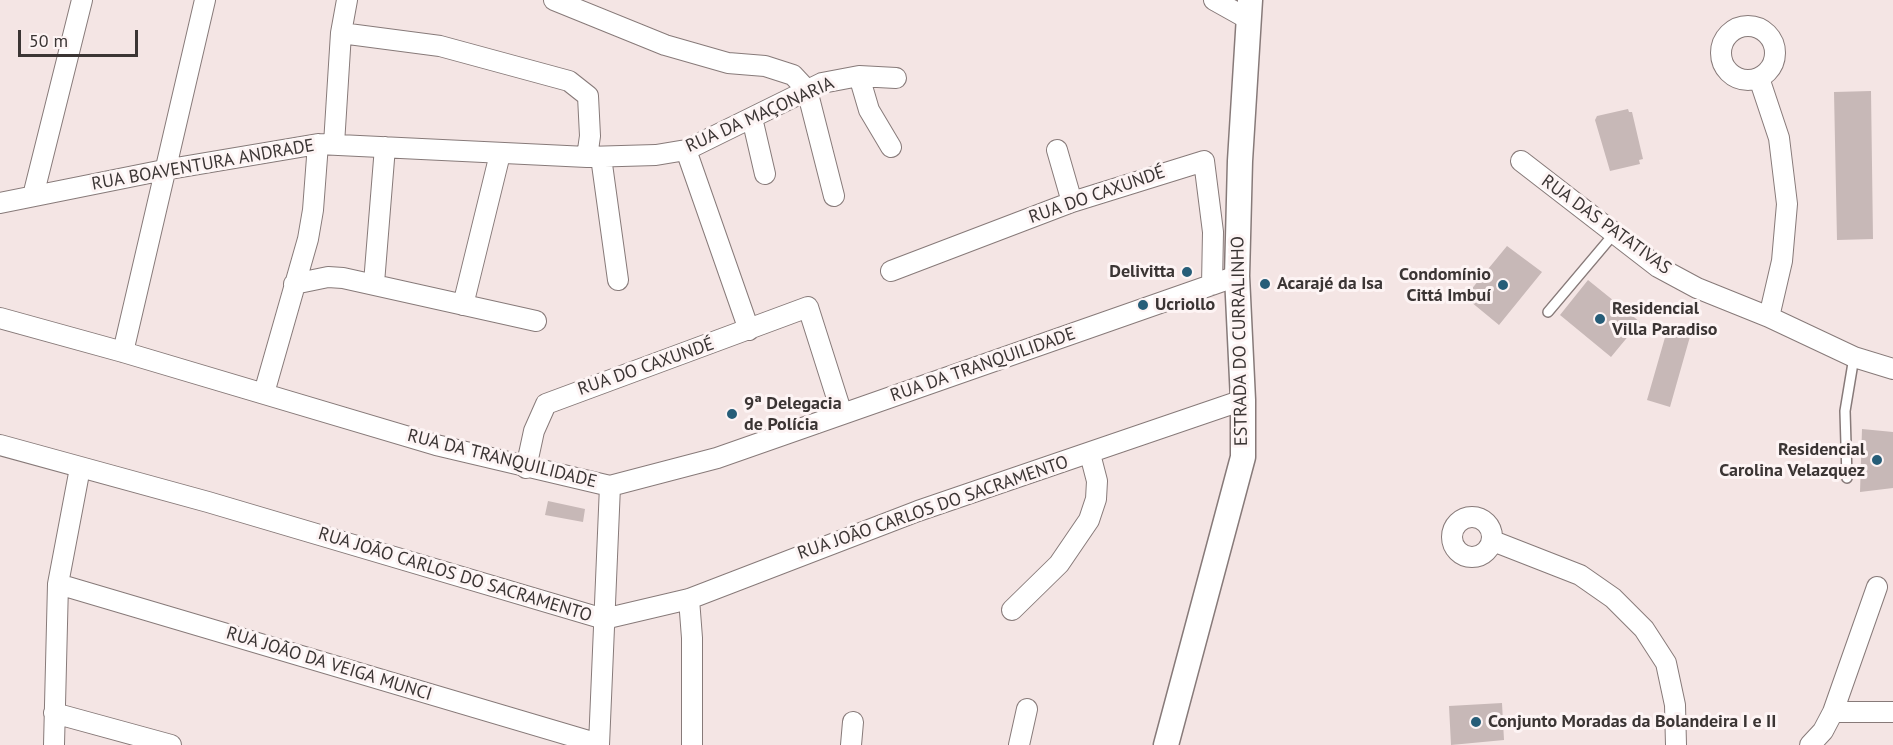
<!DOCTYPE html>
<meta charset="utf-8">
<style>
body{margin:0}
#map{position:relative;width:1893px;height:745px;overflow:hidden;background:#f4e5e4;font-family:"PT Sans",sans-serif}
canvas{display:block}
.scale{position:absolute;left:18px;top:30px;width:120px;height:27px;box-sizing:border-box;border:3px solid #3b3534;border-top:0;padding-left:8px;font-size:18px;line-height:21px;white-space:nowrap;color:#3b3534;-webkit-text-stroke:4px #fdf4f4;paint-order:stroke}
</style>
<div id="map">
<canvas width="1893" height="745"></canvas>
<div class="scale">50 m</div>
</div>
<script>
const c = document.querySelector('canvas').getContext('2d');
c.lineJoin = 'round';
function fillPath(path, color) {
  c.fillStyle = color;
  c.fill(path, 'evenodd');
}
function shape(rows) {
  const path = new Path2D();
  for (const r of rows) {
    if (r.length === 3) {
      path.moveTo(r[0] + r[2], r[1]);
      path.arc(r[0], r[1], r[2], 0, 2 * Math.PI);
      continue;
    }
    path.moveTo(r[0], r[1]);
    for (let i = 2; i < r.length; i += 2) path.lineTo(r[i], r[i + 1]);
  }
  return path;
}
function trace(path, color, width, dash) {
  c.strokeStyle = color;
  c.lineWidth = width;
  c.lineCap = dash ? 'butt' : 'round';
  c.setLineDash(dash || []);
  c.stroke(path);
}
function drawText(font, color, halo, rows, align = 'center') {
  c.font = font + ' "PT Sans",sans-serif';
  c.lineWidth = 6;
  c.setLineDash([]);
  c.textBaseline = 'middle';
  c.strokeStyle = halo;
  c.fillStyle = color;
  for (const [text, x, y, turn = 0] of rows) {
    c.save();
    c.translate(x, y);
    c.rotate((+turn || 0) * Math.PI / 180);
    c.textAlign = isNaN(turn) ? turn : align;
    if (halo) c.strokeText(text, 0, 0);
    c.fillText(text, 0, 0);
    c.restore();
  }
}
fillPath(shape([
 [1871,91,1873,239,1837,240,1834,92],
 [1628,109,1629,112,1632,112,1643,159,1639,160,1640,164,1610,171,1595,120,1597,116],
 [1507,246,1542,272,1499,325,1465,297],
 [1588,280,1640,322,1611,357,1560,315],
 [1668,327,1691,333,1670,407,1647,400],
 [1862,429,1893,432,1893,488,1860,492],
 [548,501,585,509,583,522,545,515],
 [1502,703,1504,740,1451,745,1449,706]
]), '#c7b8b7');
const service = shape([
 [1548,312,1613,235],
 [1847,478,1845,411,1854,357]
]);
const minor = shape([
 [554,0,665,45,728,63,765,66,793,75,807,90,834,196],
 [1214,0,1248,19],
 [1748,53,27],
 [341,33,440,46,569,81,588,96,590,136,587,157],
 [859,76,869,110,891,147],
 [1759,78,1779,138,1787,204,1782,261,1769,317],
 [752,118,765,174],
 [334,144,341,33,347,0],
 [686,150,749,330],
 [1057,150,1072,202],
 [601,157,618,280],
 [1521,161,1658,267,1697,288,1769,317,1854,357,1893,369],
 [33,196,82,0],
 [0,203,164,170,318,144,587,157,656,155,686,150,822,83,859,76,896,78],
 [891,271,1072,202,1204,161,1213,232,1212,285],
 [374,283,385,147],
 [294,284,328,277,343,278,536,321],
 [463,305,500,154],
 [0,318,123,352,436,445,610,486,717,458,1237,276],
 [123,352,205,0],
 [264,393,308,239,313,210,318,144],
 [0,445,208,502,604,619,689,599,918,511,1243,400],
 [526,468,534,431,546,404,808,307,842,414],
 [1472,537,20],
 [1493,541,1580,575,1613,598,1644,629,1666,663,1675,705,1676,745],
 [58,584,599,744],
 [689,599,692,638,692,745],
 [1012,610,1059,564,1089,520,1096,499,1097,481,1090,454],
 [1833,712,1893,712],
 [54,713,171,745],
 [54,745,58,584,80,468],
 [599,745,610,486],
 [851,745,853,722],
 [1019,745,1027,709],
 [1810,745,1823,731,1833,712,1877,587]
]);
const tertiary = shape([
 [1166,745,1243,457,1243,400,1237,276,1240,161,1250,0]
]);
trace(service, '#877a79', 12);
trace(minor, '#877a79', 22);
trace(tertiary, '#877a79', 27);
trace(service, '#fff', 9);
trace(minor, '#fff', 20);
trace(tertiary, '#fff', 24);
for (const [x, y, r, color] of [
 [1187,272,6,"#265d78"],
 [1265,284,6,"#265d78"],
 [1503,285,6,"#265d78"],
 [1143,305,6,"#265d78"],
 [1600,319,6,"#265d78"],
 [732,414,6,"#265d78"],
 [1877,460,6,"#265d78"],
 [1476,722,6,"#265d78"]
]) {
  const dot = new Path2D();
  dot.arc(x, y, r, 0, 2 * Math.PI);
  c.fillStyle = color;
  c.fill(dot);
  trace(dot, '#fdf4f4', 2);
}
drawText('18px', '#3b3534', '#fdf4f4', [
 ["RUA DA MAÇONARIA",760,115,-24],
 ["RUA BOAVENTURA ANDRADE",203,165,-10],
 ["RUA DO CAXUNDÉ",1097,195,-19],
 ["RUA DAS PATATIVAS",1606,225,36],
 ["ESTRADA DO CURRALINHO",1240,341,-91],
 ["RUA DA TRANQUILIDADE",983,365,-19],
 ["RUA DO CAXUNDÉ",646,367,-19],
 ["RUA DA TRANQUILIDADE",502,459,14],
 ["RUA JOÃO CARLOS DO SACRAMENTO",933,508,-19],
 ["RUA JOÃO CARLOS DO SACRAMENTO",455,575,17],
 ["RUA JOÃO DA VEIGA MUNCI",329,664,17]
]);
drawText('bold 18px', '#3b3534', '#fdf4f4', [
 ["Delivitta",1175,272,"right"],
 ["Condomínio",1491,275,"right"],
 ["Cittá Imbuí",1491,296,"right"],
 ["Acarajé da Isa",1277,284],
 ["Ucriollo",1155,305],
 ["Residencial",1612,309],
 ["Villa Paradiso",1612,330],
 ["9ª Delegacia",744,404],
 ["de Polícia",744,425],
 ["Residencial",1865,450,"right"],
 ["Carolina Velazquez",1865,471,"right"],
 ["Conjunto Moradas da Bolandeira I e II",1488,722]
], 'left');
</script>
